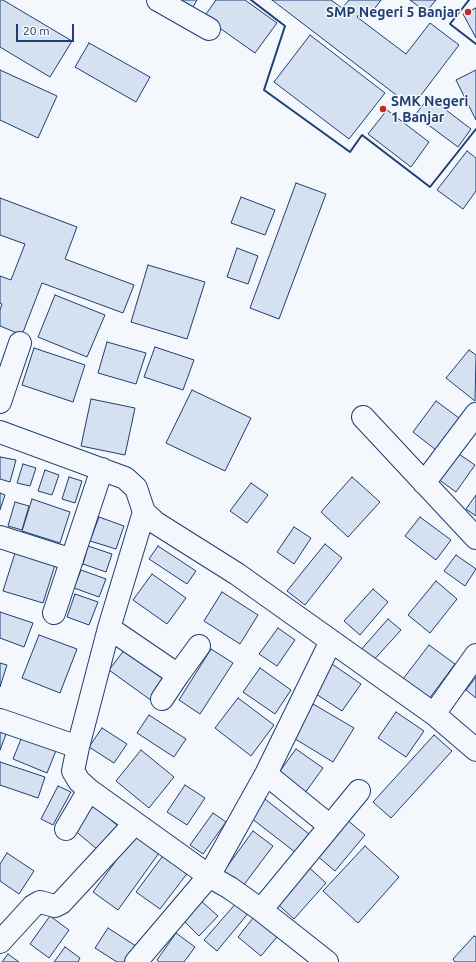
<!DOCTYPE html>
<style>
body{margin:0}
#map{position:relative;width:476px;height:962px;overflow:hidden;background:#f4f7fb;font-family:Ubuntu,sans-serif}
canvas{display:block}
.scale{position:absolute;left:16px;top:24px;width:58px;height:18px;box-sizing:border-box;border:2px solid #1d3f73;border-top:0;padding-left:5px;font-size:12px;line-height:14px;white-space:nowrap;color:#1d3f73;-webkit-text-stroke:3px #f4f7fb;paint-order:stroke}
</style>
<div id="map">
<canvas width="476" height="962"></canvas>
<div class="scale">20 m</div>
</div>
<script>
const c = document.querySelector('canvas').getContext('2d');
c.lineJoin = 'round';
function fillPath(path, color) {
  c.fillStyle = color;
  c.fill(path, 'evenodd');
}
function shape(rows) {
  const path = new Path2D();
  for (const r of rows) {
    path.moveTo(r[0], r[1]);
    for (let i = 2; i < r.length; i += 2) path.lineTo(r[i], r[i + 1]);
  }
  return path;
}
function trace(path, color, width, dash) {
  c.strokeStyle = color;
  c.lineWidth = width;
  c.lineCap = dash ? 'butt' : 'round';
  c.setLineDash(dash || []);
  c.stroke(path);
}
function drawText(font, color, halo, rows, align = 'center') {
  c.font = font + ' Ubuntu,sans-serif';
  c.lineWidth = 3;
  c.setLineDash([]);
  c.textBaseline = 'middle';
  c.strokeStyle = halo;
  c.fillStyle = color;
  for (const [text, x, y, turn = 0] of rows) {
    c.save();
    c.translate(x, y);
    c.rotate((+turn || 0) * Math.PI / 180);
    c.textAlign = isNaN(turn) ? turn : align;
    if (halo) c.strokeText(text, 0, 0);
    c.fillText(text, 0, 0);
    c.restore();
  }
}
const building = shape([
 [0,0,3,0,72,41,50,77,0,47,0,0],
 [181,0,197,0,193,7,181,0],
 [216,0,245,0,277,23,255,53,204,17,216,0],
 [272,0,331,0,342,8,349,0,381,0,370,15,363,9,357,17,406,54,430,23,459,45,412,107,272,0],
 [410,0,436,0,426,12,410,0],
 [476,8,476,38,463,14,476,8],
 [310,35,385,93,349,139,274,82,310,35],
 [89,43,150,77,136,102,75,67,89,43],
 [0,70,57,96,38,138,0,120,0,70],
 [476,70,476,120,456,80,476,70],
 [429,97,471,129,458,147,415,115,429,97],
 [387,110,429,142,411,167,368,134,387,110],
 [467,151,476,158,476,191,463,209,437,190,467,151],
 [296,183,326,194,279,319,250,308,296,183],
 [241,197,275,210,265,235,231,223,241,197],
 [0,198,77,227,65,259,134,285,123,313,42,283,22,335,0,326,0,310,2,304,0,303,0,276,11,280,25,244,0,235,0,198],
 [237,248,258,256,248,284,227,277,237,248],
 [148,265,205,282,187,339,131,322,148,265],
 [55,295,105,315,87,357,38,337,55,295],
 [107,342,146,353,136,384,98,373,107,342],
 [155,347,194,360,183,390,144,377,155,347],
 [34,348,85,365,73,402,22,385,34,348],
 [469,350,476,355,475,401,446,378,469,350],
 [192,390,251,418,225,471,166,443,192,390],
 [91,399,135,408,125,455,81,446,91,399],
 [436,401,459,418,436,450,413,432,436,401],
 [453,450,475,465,456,492,434,476,453,450],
 [0,457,16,460,10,482,0,479,0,457],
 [23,464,36,468,30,486,17,483,23,464],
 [45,470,59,475,52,495,38,491,45,470],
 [69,477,82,481,75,503,62,499,69,477],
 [352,477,380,502,348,537,321,512,352,477],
 [251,483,268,495,247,523,230,511,251,483],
 [0,493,5,495,0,510,0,493],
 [476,495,476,516,466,509,476,495],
 [32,499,70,512,60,543,22,531,32,499],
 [15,502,29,506,22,530,8,526,15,502],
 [99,517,124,526,116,549,90,541,99,517],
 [420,517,451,540,436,560,405,536,420,517],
 [294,527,311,538,294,564,277,552,294,527],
 [325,544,342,558,305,605,287,591,325,544],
 [88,546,112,554,106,572,83,564,88,546],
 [158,546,196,571,187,584,149,559,158,546],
 [15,553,55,565,43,603,3,591,15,553],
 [456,555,476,569,465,586,444,571,456,555],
 [81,570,106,579,99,597,74,588,81,570],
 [152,574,186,598,167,624,133,600,152,574],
 [436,581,457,599,430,633,408,615,436,581],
 [373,589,388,602,360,635,344,621,373,589],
 [222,592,258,615,240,644,204,621,222,592],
 [75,594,98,602,89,625,67,617,75,594],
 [0,612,33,623,24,647,0,638,0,612],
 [388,619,401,630,371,663,359,652,388,619],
 [278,628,295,640,277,666,259,654,278,628],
 [39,635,77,649,60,693,22,678,39,635],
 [429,645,455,664,429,699,403,679,429,645],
 [125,649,167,679,152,701,109,670,125,649],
 [211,649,233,663,200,714,179,700,211,649],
 [0,663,7,665,0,687,0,663],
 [332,664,361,684,342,711,313,692,332,664],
 [260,668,291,690,275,714,243,692,260,668],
 [476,677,476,698,466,690,476,677],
 [238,698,274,725,251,756,215,728,238,698],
 [313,704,354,728,333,762,292,737,313,704],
 [396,712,424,731,406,757,378,738,396,712],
 [149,715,186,739,174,757,137,733,149,715],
 [0,726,8,729,0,750,0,726],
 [102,728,127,744,114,763,89,747,102,728],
 [23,734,57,748,47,773,13,759,23,734],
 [434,735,452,751,391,818,373,802,434,735],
 [296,749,323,768,302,797,275,778,296,749],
 [141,750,174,777,149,808,116,781,141,750],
 [0,762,45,777,38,798,0,785,0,762],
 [185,785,205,798,187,825,167,812,185,785],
 [58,786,71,792,53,825,41,819,58,786],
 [265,799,309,834,295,852,251,818,265,799],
 [93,805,118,826,98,850,73,829,93,805],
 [213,813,226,822,203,854,190,845,213,813],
 [345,818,365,835,335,871,315,854,345,818],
 [253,831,273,846,243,886,224,871,253,831],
 [135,835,159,853,118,910,93,892,135,835],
 [365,846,399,877,358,923,323,891,365,846],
 [7,853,34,871,19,894,0,881,0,864,7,853],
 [165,853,189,871,160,909,136,892,165,853],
 [304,863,326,883,294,919,272,899,304,863],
 [201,901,218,916,199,936,183,920,201,901],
 [238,901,250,911,217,951,204,940,238,901],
 [257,913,281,932,261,956,238,937,257,913],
 [50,916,69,930,49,958,30,944,50,916],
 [108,928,136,946,126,962,117,962,95,948,108,928],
 [176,933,195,947,184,962,159,962,157,960,176,933],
 [474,936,476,937,476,962,455,962,453,959,474,936],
 [65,947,80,958,78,962,54,962,65,947],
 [8,954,19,962,2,962,8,954]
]);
fillPath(building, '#d5e0f0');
trace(building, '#1d3f73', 1);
const minor = shape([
 [158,0,209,29],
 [0,402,20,343],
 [363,417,476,538],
 [0,432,125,478,136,488,144,512,156,523,237,574,379,675,434,714,476,750],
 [424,483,476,414],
 [0,537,72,560],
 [54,613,102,469],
 [109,628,178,675,199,646],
 [162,699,178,675],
 [434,714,476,655],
 [0,720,78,747],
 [266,774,330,826],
 [89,790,209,876,230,888,261,910,327,962],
 [66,829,89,790,79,781,73,771,78,747,109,628,144,512],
 [261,910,359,791],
 [0,942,33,906,40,902,55,906,61,903,135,823],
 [136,962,209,876,266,774,331,641]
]);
trace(minor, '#1d3f73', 24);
trace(minor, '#f4f7fb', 22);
trace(shape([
 [251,0,285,26,264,90,350,152,362,135,430,187,476,129],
 [469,0,450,24,476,44]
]), '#1d3f73', 2);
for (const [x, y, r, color] of [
 [468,12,4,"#c62828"],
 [383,109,4,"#c62828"]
]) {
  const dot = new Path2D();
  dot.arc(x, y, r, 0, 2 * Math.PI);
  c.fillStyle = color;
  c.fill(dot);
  trace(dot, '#f4f7fb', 1.5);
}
drawText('bold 14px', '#1d3f73', '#f4f7fb', [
 ["SMP Negeri 5 Banjar",460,12],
 ["SMK Negeri",391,101,"left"],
 ["1 Banjar",391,117,"left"]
], 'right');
</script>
